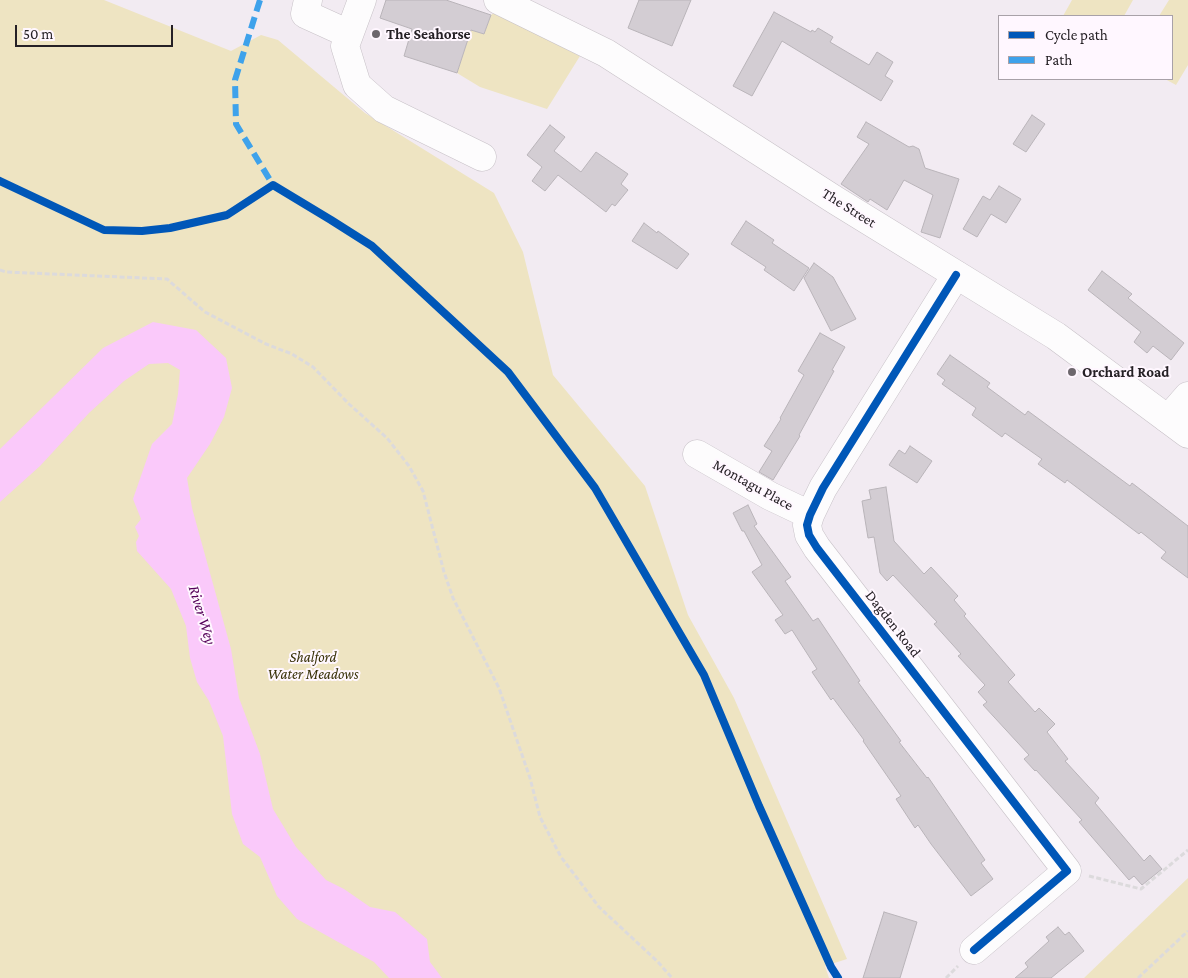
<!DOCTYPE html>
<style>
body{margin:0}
#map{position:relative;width:1188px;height:978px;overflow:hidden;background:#f2ebf2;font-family:"Crimson Pro",serif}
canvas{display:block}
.legend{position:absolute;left:998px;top:15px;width:175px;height:65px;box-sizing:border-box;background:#fff7ff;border:1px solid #a8a1a8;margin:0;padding:6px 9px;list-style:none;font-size:15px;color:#252025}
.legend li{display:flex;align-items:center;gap:10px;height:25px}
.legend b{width:25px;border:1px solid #a8a1a8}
.scale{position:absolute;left:15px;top:25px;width:158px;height:22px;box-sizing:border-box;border:2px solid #252025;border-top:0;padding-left:6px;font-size:15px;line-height:18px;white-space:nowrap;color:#252025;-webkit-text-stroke:4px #fff7ff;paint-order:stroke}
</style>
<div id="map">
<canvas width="1188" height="978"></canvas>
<ul class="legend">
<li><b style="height:6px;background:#0057b8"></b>Cycle path</li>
<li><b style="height:6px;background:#3ea2eb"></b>Path</li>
</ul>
<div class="scale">50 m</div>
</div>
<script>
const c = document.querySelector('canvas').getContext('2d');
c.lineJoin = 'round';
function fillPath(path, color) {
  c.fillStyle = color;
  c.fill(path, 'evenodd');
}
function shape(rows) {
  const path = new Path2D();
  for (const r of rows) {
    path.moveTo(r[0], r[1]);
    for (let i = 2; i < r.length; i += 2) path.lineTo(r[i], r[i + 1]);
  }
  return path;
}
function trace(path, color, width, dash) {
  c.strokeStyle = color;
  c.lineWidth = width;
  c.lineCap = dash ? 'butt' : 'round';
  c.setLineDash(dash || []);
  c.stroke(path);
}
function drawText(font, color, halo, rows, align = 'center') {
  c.font = font + ' "Crimson Pro",serif';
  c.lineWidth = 4;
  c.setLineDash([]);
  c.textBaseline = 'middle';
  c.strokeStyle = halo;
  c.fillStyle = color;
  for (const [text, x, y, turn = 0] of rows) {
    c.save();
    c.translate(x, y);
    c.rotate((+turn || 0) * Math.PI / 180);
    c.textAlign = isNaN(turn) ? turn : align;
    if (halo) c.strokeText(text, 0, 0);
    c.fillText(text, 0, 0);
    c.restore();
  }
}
fillPath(shape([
 [0,0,104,0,231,51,261,35,278,40,365,113,494,193,523,252,553,375,645,486,688,615,734,698,847,959,825,966,829,978,0,978],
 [1072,0,1133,0,1124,16,1063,16],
 [1169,0,1188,0,1188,65,1176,85,1165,79,1172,79,1172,16,1159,16],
 [495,12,580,56,547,109,480,87,457,73,471,30,484,34,491,15],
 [1188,878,1188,978,1084,978]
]), '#eee4c2');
fillPath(shape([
 [153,322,196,330,226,358,232,388,224,417,210,444,187,478,192,508,231,649,239,698,260,754,273,809,296,847,326,880,344,889,370,907,395,912,427,939,430,962,442,978,389,978,374,962,297,919,277,896,260,857,243,844,232,814,223,736,209,701,197,682,190,658,186,626,171,589,137,551,136,542,139,536,135,527,141,519,133,499,152,444,172,424,178,394,180,370,168,363,149,364,124,381,89,413,40,466,0,502,0,449,103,348]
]), '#fac9fa');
const building = shape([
 [386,0,446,0,491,15,484,34,471,30,457,73,404,56,412,29,380,18,386,0],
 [639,0,691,0,672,46,628,28,639,0],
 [774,12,811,32,812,30,815,32,818,28,833,37,830,42,869,65,877,52,893,62,885,76,893,81,881,101,782,41,752,96,733,86,774,12],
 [1032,115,1045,124,1026,152,1013,144,1032,115],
 [866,122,909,147,913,146,919,149,925,168,959,179,940,238,921,232,933,195,904,180,887,210,870,199,868,202,841,184,869,144,857,137,866,122],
 [550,125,565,137,554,151,581,172,596,152,628,174,621,184,628,190,615,206,612,204,606,212,558,175,545,191,532,181,542,167,527,155,550,125],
 [999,186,1021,199,1006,223,991,214,977,237,963,229,983,196,990,200,999,186],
 [746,221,774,240,772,243,809,268,794,291,764,270,766,267,731,244,746,221],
 [644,223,657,233,658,231,689,254,677,269,632,241,644,223],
 [814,263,833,277,856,319,831,331,804,278,814,263],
 [1102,271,1132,294,1128,298,1184,343,1171,360,1153,346,1147,353,1134,342,1141,332,1088,290,1102,271],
 [820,333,845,347,832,370,834,371,799,435,800,436,773,480,759,472,772,451,764,446,781,419,780,418,804,375,798,371,820,333],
 [950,355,990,383,987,387,1025,415,1028,411,1130,486,1132,483,1188,526,1188,578,1161,558,1166,552,1141,532,1139,534,1067,480,1065,483,1038,464,1042,459,1005,433,1002,437,972,415,976,408,942,384,945,380,937,374,950,355],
 [910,446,932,461,917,483,889,465,899,450,905,454,910,446],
 [886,487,894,541,924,574,931,567,958,596,954,600,966,614,964,616,1015,675,1008,682,1035,712,1039,708,1055,724,1047,732,1068,759,1065,761,1099,798,1095,803,1144,861,1150,855,1162,869,1142,885,1134,876,1129,880,1079,822,1082,820,1036,770,1035,771,1024,759,1029,755,983,705,987,702,978,692,985,685,958,656,961,654,934,624,937,622,893,575,887,581,880,573,874,537,868,538,862,501,871,499,869,490,886,487],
 [748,505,757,524,754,526,791,577,785,581,813,621,818,618,860,681,858,682,901,741,899,742,927,778,928,777,985,860,981,863,993,879,971,896,931,844,918,825,915,828,896,799,901,796,863,741,864,740,833,698,831,700,812,672,817,669,792,630,785,634,775,620,783,615,752,572,762,565,744,531,742,531,733,513,748,505],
 [884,912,917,922,900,978,863,978,884,912],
 [1058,927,1065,935,1069,932,1084,951,1051,978,1015,978,1028,967,1025,963,1049,941,1046,937,1058,927]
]);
fillPath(building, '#d3cdd3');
trace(building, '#b9b4b9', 1);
const minor = shape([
 [308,0,305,14,349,34],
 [362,0,345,46,357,85,384,109,482,157],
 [956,275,823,488,810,515,807,525,809,535,817,548,1067,871,974,950],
 [1168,419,1188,396],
 [697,454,770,496,810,515]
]);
const major = shape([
 [498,0,606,53,835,200,1056,336,1188,434]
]);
trace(minor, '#c7c1c7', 29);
trace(major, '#c7c1c7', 29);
trace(shape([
 [170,228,227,215,273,185],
 [0,270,6,272,167,279,205,312,266,344,292,354,313,367,349,404,387,438,409,466,423,491,444,572,453,598,499,688,530,778,540,817,561,857,599,907,658,962,672,978],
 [1089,876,1141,889,1188,850],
 [946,978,958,966],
 [1138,978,1188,931]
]), '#dcdadc', 3, [5, 2.5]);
trace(minor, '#fdfcfd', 28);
trace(major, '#fdfcfd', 28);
trace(shape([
 [260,0,235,80,236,124,273,185,277,187]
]), '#3ea2eb', 6, [12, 6]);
trace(shape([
 [0,181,104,230,142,231,170,228,227,215,273,185,331,220,372,246,508,372,595,488,704,675,759,806,831,967,838,978],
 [956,275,823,488,810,515,807,525,809,535,817,548,1067,871,974,950]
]), '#0057b8', 8);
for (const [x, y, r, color] of [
 [376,34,5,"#6d676d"],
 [1072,372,5,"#6d676d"]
]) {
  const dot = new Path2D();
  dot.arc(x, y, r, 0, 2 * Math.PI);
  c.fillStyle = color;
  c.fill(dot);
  trace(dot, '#fff7ff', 2);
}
drawText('bold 15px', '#252025', '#fff7ff', [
 ["The Seahorse",386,34],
 ["Orchard Road",1082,372]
], 'left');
drawText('15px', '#252025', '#fff7ff', [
 ["The Street",849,208,32],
 ["Montagu Place",753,485,29],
 ["Dagden Road",893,624,52]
]);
drawText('italic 15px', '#383107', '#fff7ff', [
 ["Shalford",313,657],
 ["Water Meadows",313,674]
]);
drawText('italic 16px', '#540058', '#fff7ff', [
 ["River Wey",202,615,73]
]);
</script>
